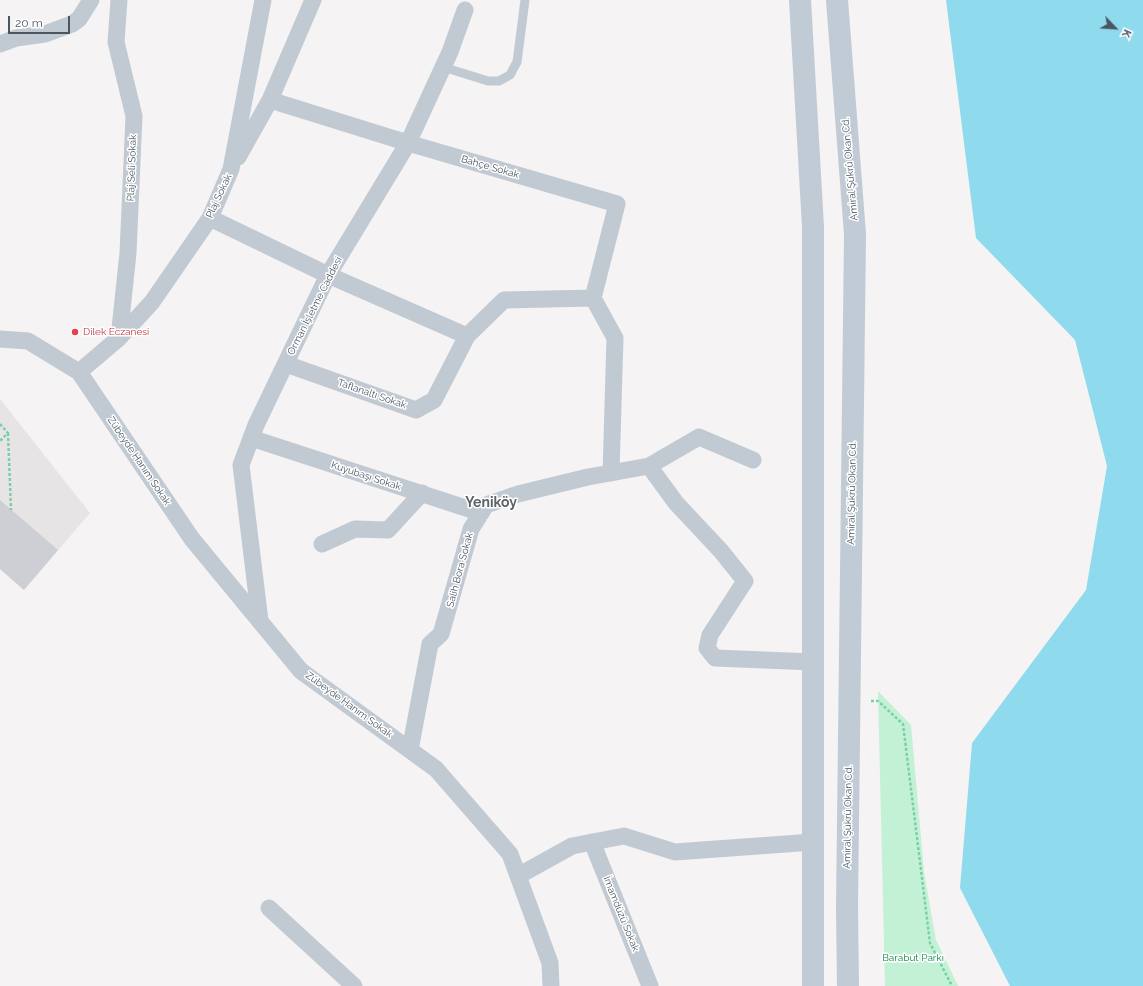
<!DOCTYPE html>
<meta charset="utf-8">
<style>
body{margin:0}
#map{position:relative;width:1143px;height:986px;overflow:hidden;background:#f5f3f3;font-family:Raleway,sans-serif}
canvas{display:block}
.north{position:absolute;left:1095px;top:8px;width:40px;height:40px;-webkit-text-stroke:3px #fff;paint-order:stroke;rotate:115deg;font-size:11px;font-weight:700;line-height:16px;text-align:center;color:#4a5661}
.north::after{content:'';display:block;margin:auto;width:14px;height:18px;background:#4a5661;clip-path:polygon(50% 0,100% 100%,50% 72%,0 100%)}
.scale{position:absolute;left:8px;top:16px;width:62px;height:18px;box-sizing:border-box;border:2px solid #4a5661;border-top:0;padding-left:5px;font-size:12px;line-height:14px;white-space:nowrap;color:#4a5661;-webkit-text-stroke:3px #fff;paint-order:stroke}
</style>
<div id="map">
<canvas width="1143" height="986"></canvas>
<div class="north">K</div>
<div class="scale">20 m</div>
</div>
<script>
const c = document.querySelector('canvas').getContext('2d');
c.lineJoin = 'round';
function fillPath(path, color) {
  c.fillStyle = color;
  c.fill(path, 'evenodd');
}
function shape(rows) {
  const path = new Path2D();
  for (const r of rows) {
    path.moveTo(r[0], r[1]);
    for (let i = 2; i < r.length; i += 2) path.lineTo(r[i], r[i + 1]);
  }
  return path;
}
function trace(path, color, width, dash) {
  c.strokeStyle = color;
  c.lineWidth = width;
  c.lineCap = dash ? 'butt' : 'round';
  c.setLineDash(dash || []);
  c.stroke(path);
}
function drawText(font, color, halo, rows, align = 'center') {
  c.font = font + ' Raleway,sans-serif';
  c.lineWidth = 3;
  c.setLineDash([]);
  c.textBaseline = 'middle';
  c.strokeStyle = halo;
  c.fillStyle = color;
  for (const [text, x, y, turn = 0] of rows) {
    c.save();
    c.translate(x, y);
    c.rotate((+turn || 0) * Math.PI / 180);
    c.textAlign = isNaN(turn) ? turn : align;
    if (halo) c.strokeText(text, 0, 0);
    c.fillText(text, 0, 0);
    c.restore();
  }
}
fillPath(shape([
 [0,399,90,513,24,590,0,569]
]), '#e6e4e5');
fillPath(shape([
 [878,691,911,725,924,872,936,940,958,986,885,986]
]), '#c3f1d5');
fillPath(shape([
 [946,0,1143,0,1143,986,1010,986,960,888,972,743,1086,590,1107,466,1075,340,976,238]
]), '#90daee');
fillPath(shape([
 [0,500,58,550,24,590,0,569]
]), '#cdcfd5');
trace(shape([
 [0,424,8,433,0,441],
 [8,433,11,510],
 [871,701,878,701,903,724,930,943,952,986]
]), '#7ad0a6', 2.5, [3, 2]);
trace(shape([
 [443,67,488,81,499,81,510,75,517,62,525,0]
]), '#c1cad2', 9);
trace(shape([
 [0,44,16,38,45,34,72,24,79,19,91,0],
 [270,100,408,143,617,204,593,298],
 [238,157,270,100,313,0],
 [210,218,328,275,467,336,504,300,593,298,615,338,611,473],
 [119,338,128,253,134,116,116,42,119,0],
 [0,339,28,341,79,372,192,539,301,671,436,769,510,854,550,963,551,986],
 [286,364,416,410,434,400,467,336],
 [79,372,119,338,152,302,210,218,231,169,263,0],
 [251,438,481,513],
 [753,460,699,437,649,466,676,503,721,551,745,581,710,635,707,648,715,658,813,662],
 [322,544,355,529,388,530,422,493],
 [260,621,241,465,256,425,328,275,408,143,450,52,465,10],
 [410,750,430,644,441,634,471,529,486,505,518,494,588,477,649,466],
 [592,842,650,986],
 [518,876,572,846,624,836,675,852,813,842],
 [269,908,354,986]
]), '#c1cad2', 17);
trace(shape([
 [800,0,813,227,813,986],
 [837,0,855,234,847,907,848,986]
]), '#c1cbd6', 22);
for (const [x, y, r, color] of [
 [75,332,4,"#e0444e"]
]) {
  const dot = new Path2D();
  dot.arc(x, y, r, 0, 2 * Math.PI);
  c.fillStyle = color;
  c.fill(dot);
  trace(dot, '#fff', 1.5);
}
drawText('10px', '#4a5661', '#fff', [
 ["Bahçe Sokak",490,167,16],
 ["Plaj Seli Sokak",132,168,-88],
 ["Amiral Şükrü Okan Cd.",850,169,-95],
 ["Plaj Sokak",219,196,-65],
 ["Orman İşletme Caddesi",315,306,-63],
 ["Taflanaltı Sokak",372,394,19],
 ["Zübeyde Hanım Sokak",139,461,56],
 ["Kuyubaşı Sokak",366,476,18],
 ["Amiral Şükrü Okan Cd.",852,493,-89],
 ["Salih Bora Sokak",460,570,-75],
 ["Zübeyde Hanım Sokak",349,705,36],
 ["Amiral Şükrü Okan Cd.",848,817,-89],
 ["İmamdüzü Sokak",621,914,68]
]);
drawText('10px', '#be3a42', '#fff', [
 ["Dilek Eczanesi",83,332]
], 'left');
drawText('10px', '#17864f', '#fff', [
 ["Barabut Parkı",913,958]
]);
drawText('bold 14px', '#5f6368', '#fff', [
 ["Yeniköy",491,503]
]);
</script>
